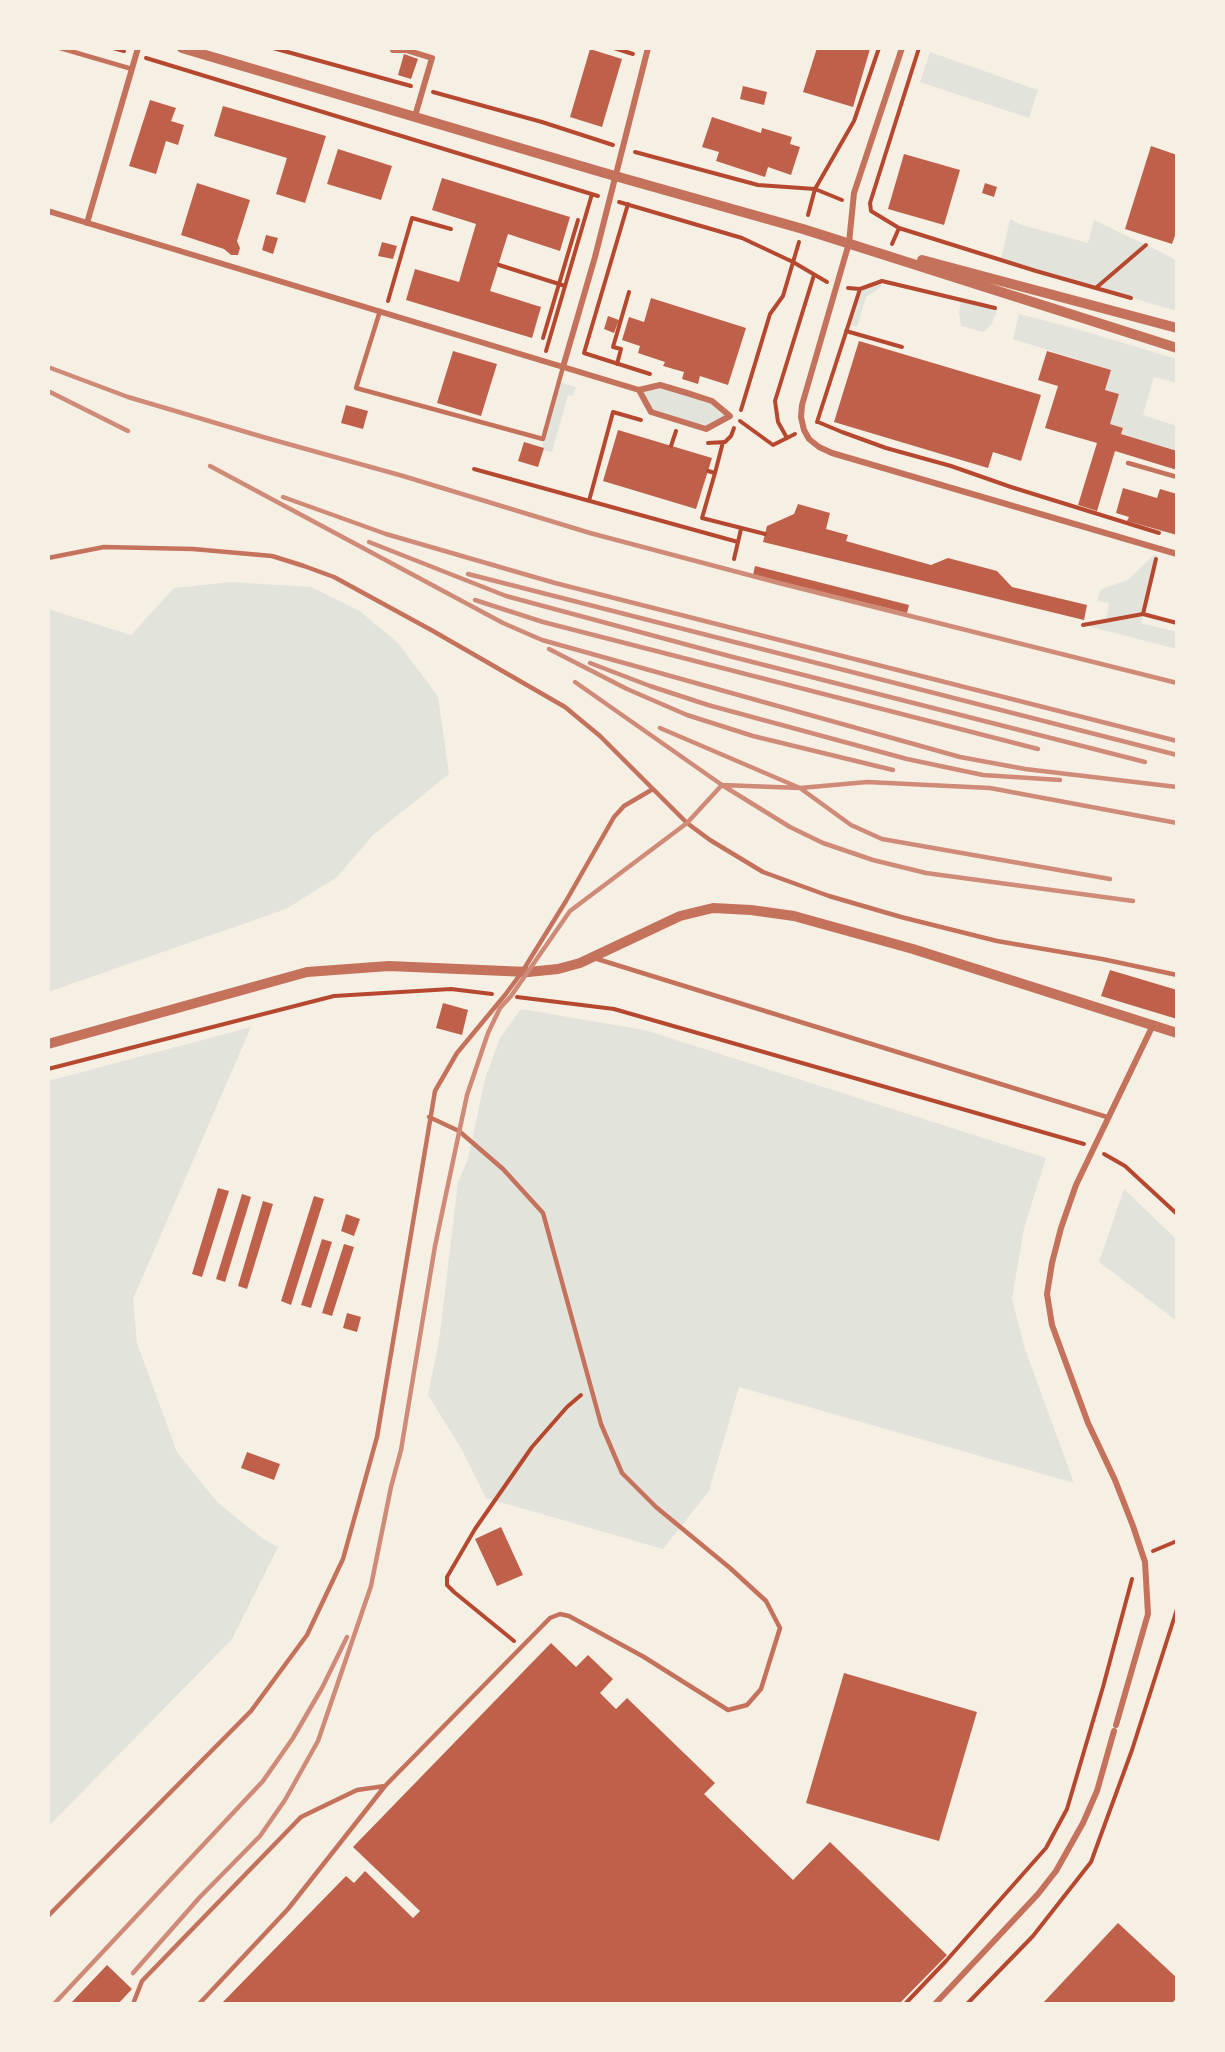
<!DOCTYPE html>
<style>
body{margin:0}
#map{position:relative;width:1225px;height:2052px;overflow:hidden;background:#f6efe4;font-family:"IBM Plex Sans",sans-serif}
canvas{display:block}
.frame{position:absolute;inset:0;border:50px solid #f6efe4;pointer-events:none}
</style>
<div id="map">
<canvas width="1225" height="2052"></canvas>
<div class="frame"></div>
</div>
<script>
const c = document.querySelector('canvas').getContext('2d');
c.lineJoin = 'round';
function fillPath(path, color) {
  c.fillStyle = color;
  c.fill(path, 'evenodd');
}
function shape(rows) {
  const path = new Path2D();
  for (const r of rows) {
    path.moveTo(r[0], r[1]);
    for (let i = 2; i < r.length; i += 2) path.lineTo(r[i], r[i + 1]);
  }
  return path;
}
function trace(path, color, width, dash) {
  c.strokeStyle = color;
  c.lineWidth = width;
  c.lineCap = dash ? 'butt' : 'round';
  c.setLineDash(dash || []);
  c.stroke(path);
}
fillPath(shape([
 [930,52,1038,90,1029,118,920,82],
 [1010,219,1022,225,1088,243,1094,220,1163,253,1177,261,1177,311,1001,260],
 [882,281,881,287,866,297,857,327,848,324,860,289],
 [961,300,998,309,991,325,983,332,961,326,959,313],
 [1019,314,1070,327,1177,359,1177,383,1154,377,1143,415,1177,426,1177,451,1121,434,1123,428,1110,424,1119,394,1105,390,1111,370,1013,339],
 [563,383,576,387,573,396,568,395,552,452,543,450,543,439,558,385],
 [660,385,712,401,730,416,706,429,651,412,639,390],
 [1154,555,1157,555,1141,623,1177,632,1177,649,1083,625,1106,621,1109,603,1097,601,1101,589,1128,580],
 [231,582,311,587,360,611,398,643,438,696,449,774,373,835,337,877,286,909,48,992,48,609,131,635,174,588],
 [521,1009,645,1030,1046,1158,1024,1228,1012,1299,1025,1349,1074,1483,739,1387,709,1491,663,1549,486,1498,462,1450,428,1395,439,1341,458,1182,468,1159,485,1079,500,1038],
 [251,1027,133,1299,137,1343,177,1452,218,1503,262,1538,278,1547,232,1639,48,1827,48,1081],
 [1124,1189,1177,1240,1177,1321,1099,1262]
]), '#e2e4dc');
fillPath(shape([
 [817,48,870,49,853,107,803,92],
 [590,49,622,59,602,127,570,117],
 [404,54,418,59,411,79,398,75],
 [743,86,767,92,764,105,740,99],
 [150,100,176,108,171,121,184,125,178,145,166,141,156,174,129,166],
 [223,106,326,136,305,203,276,194,287,158,214,136],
 [712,117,761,133,762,128,792,137,790,144,800,147,791,175,768,167,765,177,716,161,719,152,702,147],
 [1151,146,1177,155,1177,230,1172,244,1125,229],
 [338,149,392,166,381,200,327,184],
 [904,154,960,170,944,225,888,209],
 [442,178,570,217,560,251,508,234,490,291,541,307,532,338,406,300,415,269,459,282,476,224,432,210],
 [197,183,250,200,237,241,240,248,238,255,231,255,224,249,181,235],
 [985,183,997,187,994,197,982,193],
 [266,235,278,238,273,254,262,250],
 [382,242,397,246,393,259,378,256],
 [651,298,746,328,728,385,700,376,698,384,682,379,684,372,663,366,665,362,638,353,640,346,622,340,629,317,644,322],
 [608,316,619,320,614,333,604,329],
 [859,341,1041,395,1021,461,993,452,988,468,834,422],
 [453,351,497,364,481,416,437,403],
 [1047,351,1111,370,1105,390,1119,394,1110,424,1123,428,1121,434,1177,451,1177,470,1115,451,1097,511,1078,505,1097,443,1045,428,1058,386,1038,380],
 [346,405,368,411,363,429,341,423],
 [618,430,712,458,696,509,603,481],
 [524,442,544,448,538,467,518,461],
 [1123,488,1157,498,1160,489,1177,494,1177,535,1127,521,1129,517,1116,513],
 [798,504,830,513,826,529,848,535,846,541,931,565,948,558,997,571,1012,587,1087,605,1084,620,763,542,767,526,794,514],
 [755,566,909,605,907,613,753,575],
 [1110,970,1177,990,1177,1019,1101,996],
 [443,1003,468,1010,462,1035,436,1028],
 [218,1188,229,1191,202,1277,192,1274],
 [242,1194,251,1197,225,1282,216,1279],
 [314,1196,324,1199,291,1305,281,1301],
 [263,1201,273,1204,247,1289,238,1286],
 [346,1214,360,1219,354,1236,341,1231],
 [322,1239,332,1242,311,1308,301,1305],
 [344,1244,354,1247,332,1316,322,1313],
 [347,1313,361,1317,357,1332,343,1328],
 [247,1452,280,1464,274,1480,241,1468],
 [501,1527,523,1575,497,1586,475,1539],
 [551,1643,576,1667,588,1655,613,1679,600,1693,616,1709,627,1698,715,1783,704,1794,793,1880,830,1842,947,1955,899,2004,221,2004,346,1876,354,1883,365,1871,413,1918,420,1911,353,1847],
 [844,1673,977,1712,939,1841,806,1803],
 [1118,1923,1177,1978,1177,1998,1171,2004,1042,2004],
 [107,1965,132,1989,118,2004,70,2004]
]), '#bf614a');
trace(shape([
 [113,48,124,51],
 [273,48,411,86],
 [614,48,633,54],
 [919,48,870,203,871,211,899,228,1036,271,1131,298],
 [146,58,598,196],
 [433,92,542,122,613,145],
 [635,152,758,185,815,189,842,200],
 [619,202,742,238,793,262,827,282],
 [628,204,584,353,650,374],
 [808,215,815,189,854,121,879,48],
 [892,244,899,228],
 [499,265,559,284,578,220],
 [1097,287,1146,245],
 [848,288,860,289,882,281,995,308],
 [388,301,412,218,451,229],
 [846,331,902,347],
 [543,338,559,284,565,286],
 [546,351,592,194],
 [617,364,621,349,613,347,629,292],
 [741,410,770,314,783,296,799,242],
 [740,421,773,445,795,434],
 [817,422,860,289],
 [818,422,842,432,886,448,951,466,1011,487,1159,533],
 [787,438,778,422,775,401,814,275],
 [708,443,725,442,731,436,734,428],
 [671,446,676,431],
 [474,469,738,542,734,559],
 [708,471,715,473,702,518,765,534],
 [715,473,723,442],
 [589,501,613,412,641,420],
 [738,542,741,529],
 [1143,614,1156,559],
 [1083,625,1143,614,1177,623],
 [517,997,614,1009,1084,1144],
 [48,1069,334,996,451,989,492,994],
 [1104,1154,1125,1166,1177,1214],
 [1153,1551,1177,1541],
 [514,1641,454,1592,447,1585,447,1577,475,1529,532,1447,567,1407,581,1395],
 [905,2004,946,1961,1046,1848,1067,1809,1103,1687,1132,1579],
 [967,2004,1033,1936,1091,1862,1132,1750,1177,1609]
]), '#b5482f', 4);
trace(shape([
 [60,48,132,69],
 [380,311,356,388,543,439,563,367],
 [1128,463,1177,477],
 [48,558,104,547,193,549,272,556,304,566,334,577,433,631,565,707,600,736,687,823,710,840,763,872,829,896,901,917,997,941,1102,959,1177,975],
 [594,958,1107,1117],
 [48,1916,251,1711,307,1635,343,1559,377,1437,435,1091,457,1053,505,995,522,972,566,901,614,817,624,806,653,789],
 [133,2004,142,1981,301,1817,357,1790,385,1786],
 [199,2004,288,1909,385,1786,550,1618,560,1614,569,1616,644,1657,728,1710,747,1705,761,1689,780,1628,766,1601,730,1568,656,1507,622,1473,601,1424,543,1213,503,1169,459,1131,429,1117]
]), '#c5725c', 4.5);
trace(shape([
 [393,48,393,50,406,50,432,58,415,116],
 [902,48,854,193,849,243,802,405,801,417,804,430,809,439,819,447,832,453,1177,554],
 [48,211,639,390,660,385,687,393,712,401,730,416,706,429,651,412,639,390],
 [87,223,138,48],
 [563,367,595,257,648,48],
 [1116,1725,1148,1614,1145,1562,1133,1526,1115,1480,1088,1423,1052,1325,1047,1294,1052,1263,1061,1228,1076,1185,1153,1025],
 [935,2004,1038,1894,1056,1871,1083,1823,1097,1791,1114,1731]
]), '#c5725c', 6);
trace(shape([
 [182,48,601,172,803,229,1177,348],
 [922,260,1177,328],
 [48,1044,307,972,389,966,528,972,558,969,580,963,680,916,713,908,751,910,794,916,913,949,1177,1033]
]), '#c5725c', 10);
trace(shape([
 [48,367,128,397,263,437,403,476,590,533,779,583,1177,683],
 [48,391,128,431],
 [210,466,503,623,542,640,960,757,1025,769,1177,787],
 [283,497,386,534,555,583,1177,741],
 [369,542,506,596,729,656,1145,762],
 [468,574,1177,755],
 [475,600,543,622,1038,749],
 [549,649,627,689,687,715,753,736,893,770],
 [590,663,650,686,708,705,907,759,983,775,1060,780],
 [575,682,722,785,790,827,823,843,873,860,926,873,1133,901],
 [660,728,800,788,851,825,882,839,1110,879],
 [133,1973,200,1897,260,1836,285,1800,318,1741,371,1586,391,1487,401,1450,435,1246,467,1095,488,1033,500,1008,511,996,570,911,687,823,722,785,800,788,867,782,990,788,1177,823],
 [54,2004,263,1781,293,1738,322,1688,347,1637]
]), '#cf8b77', 4.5);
</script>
